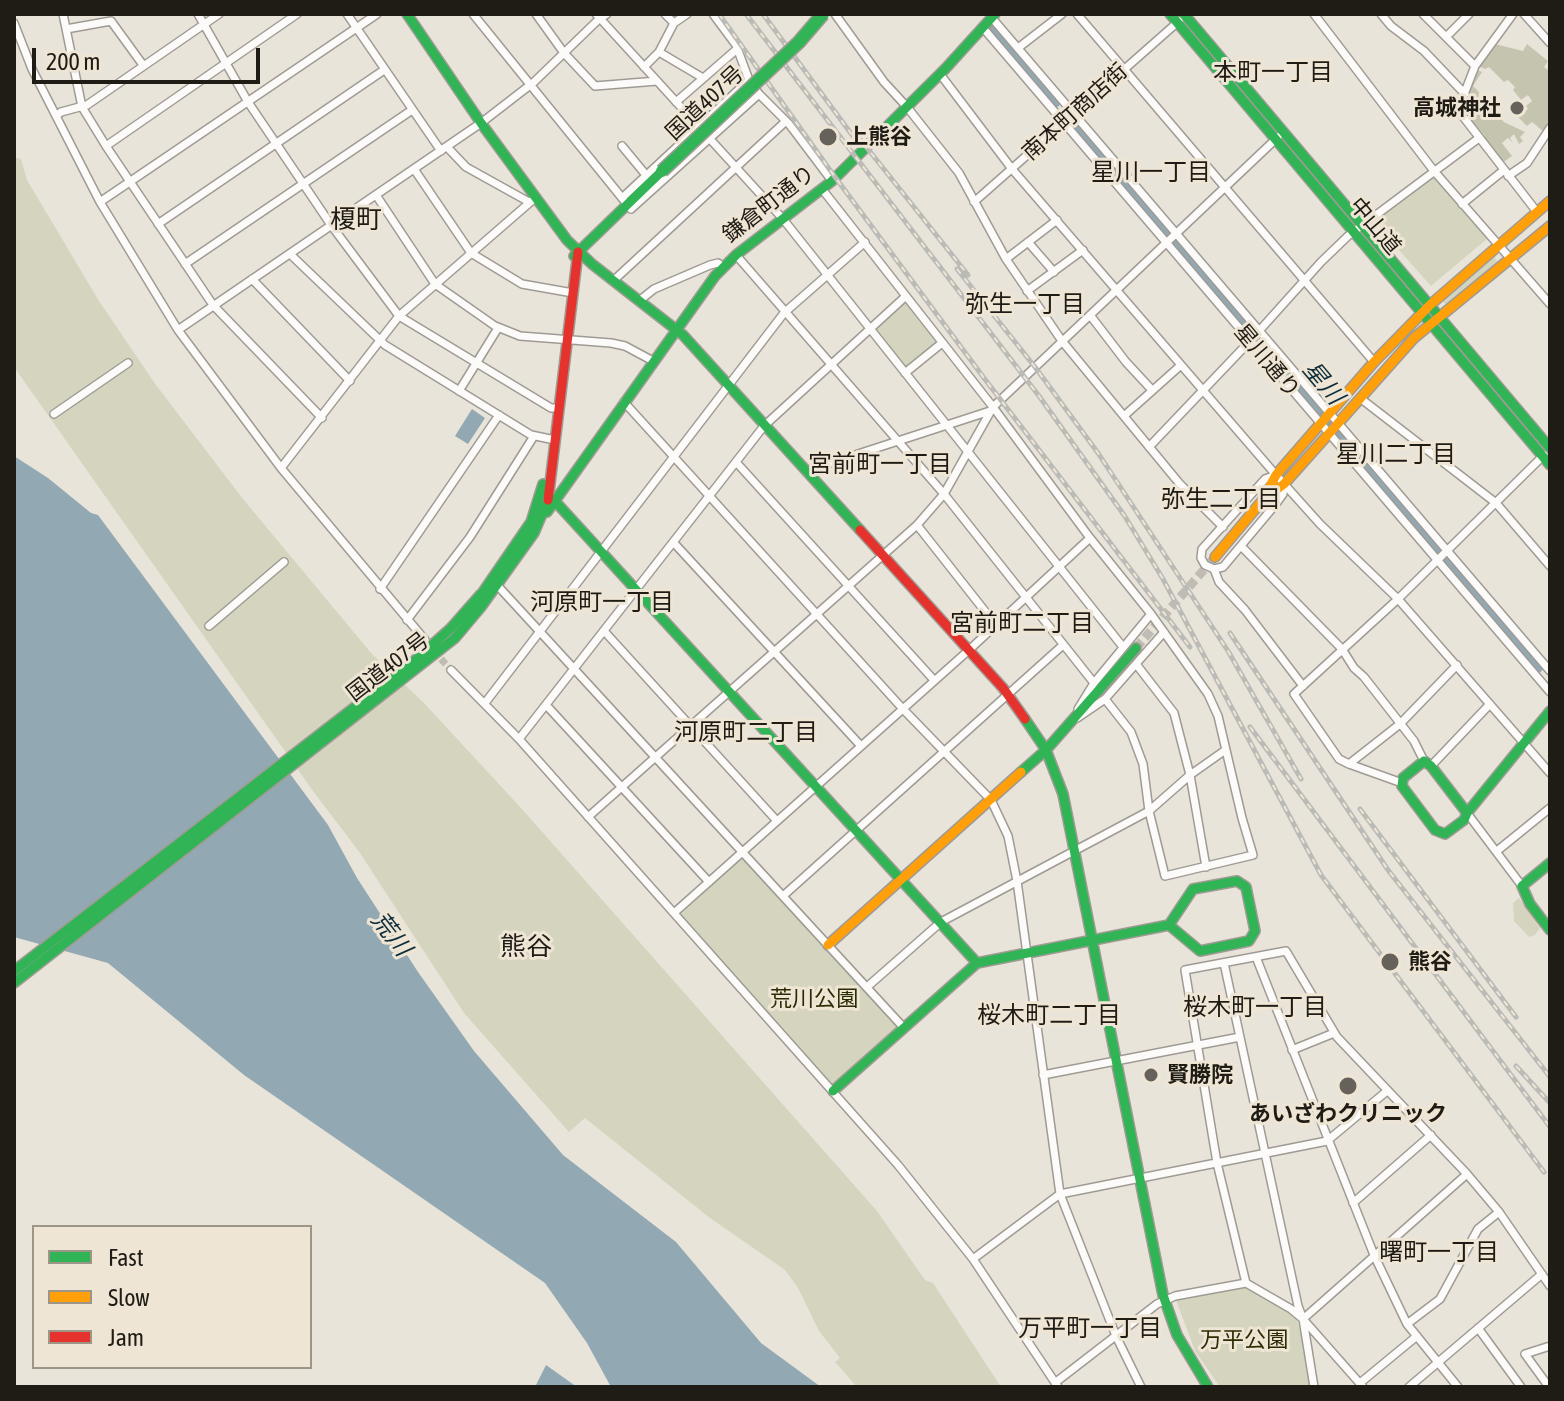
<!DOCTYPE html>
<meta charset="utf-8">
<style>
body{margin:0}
#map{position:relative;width:1564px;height:1401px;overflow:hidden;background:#e9e4da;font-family:"Asap Condensed",sans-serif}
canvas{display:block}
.frame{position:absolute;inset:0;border:16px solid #1f1c16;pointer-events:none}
.legend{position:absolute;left:32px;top:1225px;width:280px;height:144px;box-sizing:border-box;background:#efe5d4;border:2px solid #9c9588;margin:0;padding:10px 14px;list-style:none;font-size:24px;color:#1f1c16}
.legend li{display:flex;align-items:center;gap:16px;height:40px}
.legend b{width:40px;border:2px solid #9c9588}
.scale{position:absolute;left:32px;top:48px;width:228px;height:36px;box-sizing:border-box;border:4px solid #1f1c16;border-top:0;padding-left:10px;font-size:24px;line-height:28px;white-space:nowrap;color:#1f1c16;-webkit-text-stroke:6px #efe5d4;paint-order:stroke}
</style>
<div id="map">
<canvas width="1564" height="1401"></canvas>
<div class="frame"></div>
<ul class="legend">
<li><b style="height:10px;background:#30b455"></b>Fast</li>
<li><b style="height:10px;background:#ff9f0a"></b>Slow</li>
<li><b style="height:10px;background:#e5322d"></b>Jam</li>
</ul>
<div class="scale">200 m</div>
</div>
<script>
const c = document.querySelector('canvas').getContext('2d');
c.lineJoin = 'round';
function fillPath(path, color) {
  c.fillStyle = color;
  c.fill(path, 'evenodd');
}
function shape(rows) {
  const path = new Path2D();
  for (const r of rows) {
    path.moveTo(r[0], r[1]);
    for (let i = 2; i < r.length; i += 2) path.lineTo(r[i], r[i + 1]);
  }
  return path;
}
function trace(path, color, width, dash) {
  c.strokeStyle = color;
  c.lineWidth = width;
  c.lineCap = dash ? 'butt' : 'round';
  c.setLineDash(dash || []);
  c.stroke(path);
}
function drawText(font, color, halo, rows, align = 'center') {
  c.font = font + ' "Asap Condensed","Noto Sans JP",sans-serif';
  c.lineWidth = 6;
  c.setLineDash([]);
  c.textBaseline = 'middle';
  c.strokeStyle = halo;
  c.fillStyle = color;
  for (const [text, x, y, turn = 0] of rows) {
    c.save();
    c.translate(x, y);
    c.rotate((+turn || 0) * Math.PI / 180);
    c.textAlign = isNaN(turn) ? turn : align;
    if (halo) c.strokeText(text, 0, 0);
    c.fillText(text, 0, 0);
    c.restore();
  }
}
fillPath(shape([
 [14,157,21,159,27,180,99,301,156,385,243,499,372,654,424,703,522,809,877,1211,925,1280,933,1283,1001,1387,857,1387,835,1362,840,1358,819,1331,798,1288,785,1270,710,1218,585,1118,569,1132,464,1013,360,853,313,791,14,367],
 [1433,175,1488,238,1431,286,1373,221],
 [1494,257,1498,262,1447,306,1442,301],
 [906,301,938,342,905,368,875,329],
 [743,856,899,1027,832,1086,681,914],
 [1519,898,1540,928,1535,935,1529,937,1514,921,1513,903],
 [1246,1286,1295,1315,1304,1342,1310,1387,1220,1387,1195,1351,1176,1300]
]), '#d5d5bf');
fillPath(shape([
 [1495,44,1523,51,1527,44,1548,61,1544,67,1550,71,1550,123,1544,132,1532,122,1527,126,1518,117,1528,109,1526,106,1532,101,1528,95,1521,100,1513,90,1515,87,1508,80,1504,82,1489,67,1485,69,1479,66],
 [1477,70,1482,72,1473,86,1479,92,1478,103,1485,108,1490,106,1504,122,1525,132,1520,137,1523,141,1519,144,1514,134,1510,138,1513,143,1508,138,1502,143,1512,156,1501,164,1482,139,1485,136,1478,128,1473,127,1461,110]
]), '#c5c5af');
fillPath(shape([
 [472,409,485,418,468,444,455,436],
 [14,456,48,478,91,513,98,515,328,825,357,878,418,972,474,1051,563,1155,676,1242,761,1343,821,1387,611,1387,587,1343,545,1283,244,1075,108,963,14,937],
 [546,1365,577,1387,535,1387]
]), '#92a8b2');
trace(shape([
 [992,29,1054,101],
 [1072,122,1167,233],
 [1176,243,1438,551],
 [1447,561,1536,667]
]), '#92a8b2', 14);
trace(shape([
 [434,651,451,670]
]), '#c1bcb3', 7, [7, 3.5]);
trace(shape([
 [1136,648,1215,557]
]), '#c1bcb3', 9, [9, 4.5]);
const street = shape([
 [63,14,82,107,106,146,213,305,322,418],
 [198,14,248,102,331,225,399,316,551,408,558,408],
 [347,14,441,151],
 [473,14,631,209,759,94],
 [536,14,564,53,595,86,657,81],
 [596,14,783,219,1123,647],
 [665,14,674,23],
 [713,14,736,45,749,80,759,94,789,124,832,181],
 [835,14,884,82,907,107,959,173,1006,259,1062,341,1179,483,1223,527],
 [1077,14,1374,362],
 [1314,14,1434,171,1550,304],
 [1381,14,1391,26,1424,51,1465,94],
 [1423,14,1475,66],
 [1513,14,1475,66,1458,110,1537,212],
 [1524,14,1550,43],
 [992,18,1550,671],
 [14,23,32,69,100,202,178,330,281,468,425,640],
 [66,29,111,21,143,65],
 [984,29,1550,692],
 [1446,37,1469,14],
 [1018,48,1062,14],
 [659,52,703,78],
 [644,67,659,52,674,23,687,14],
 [940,74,1012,169,1276,475,1320,524,1398,599,1550,773],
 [676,102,737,49],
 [56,116,61,112,87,105,219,14],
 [106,146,297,14],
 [622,146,646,175],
 [447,147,466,167,529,202],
 [414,169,471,253,522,284,573,293],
 [1508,176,1527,163,1550,128],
 [822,189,993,407,1090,538,1151,614,1208,694,1218,716,1242,818,1253,855,1165,876,1149,811,1143,764,1131,732,1105,699],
 [376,195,435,284,495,326,520,336,611,343,625,346,653,361],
 [622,198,749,80],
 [100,202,377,14],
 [974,202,1179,21],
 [1462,204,1504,170],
 [158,224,384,70],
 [1028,242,1054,272],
 [290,254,385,345,531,435,555,440],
 [736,255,944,494,1094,683],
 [1006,259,1057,220],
 [185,264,412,110],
 [252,279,350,381],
 [613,281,785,122],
 [1027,291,1083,250],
 [639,301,654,289,710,265,718,263,723,267],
 [1090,315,1126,362,1152,390],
 [178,330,481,123,534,82,597,21,607,14],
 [905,373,942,343],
 [459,391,498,328],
 [1360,398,1496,503,1550,566],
 [624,402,902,708,991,800,1008,836,1017,881,1060,1194,1116,1336,1141,1387],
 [54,414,128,363],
 [1124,416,1181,365],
 [1149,447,1250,341,1321,262,1348,236,1479,138],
 [736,462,933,679],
 [281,468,399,316,535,198],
 [807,473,812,469,990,411],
 [1276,475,1265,479,1202,549,1201,558,1205,565,1214,569,1223,567,1275,505,1283,494,1284,484],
 [917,525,995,624],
 [674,543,861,746],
 [1242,547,1342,649,1354,668,1364,677,1414,741,1424,761],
 [1214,569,1219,582,1245,610,1303,686],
 [497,585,904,1028],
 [380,589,499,415],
 [407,620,470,537,534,436],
 [209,626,284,562],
 [605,632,777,821],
 [1136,664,1174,713,1190,775,1206,867],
 [451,670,519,739,898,1165,973,1259,1058,1387],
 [485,703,784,313,865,242],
 [547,706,709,882],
 [1078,709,1094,683,1151,614],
 [1077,718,1105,699,1164,632],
 [519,739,764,426,906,296],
 [1349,764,1339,759,1294,694,1398,599,1544,455],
 [1431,766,1490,704],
 [1402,783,1349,764,1400,724,1457,665],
 [1467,813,1522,886],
 [588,817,917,525,944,494,993,407,1278,137],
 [1497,851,1550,808],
 [783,896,1063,645],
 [674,913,969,650,1090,538],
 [1256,957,1374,1255,1407,1324,1458,1387],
 [1224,963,1298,1306,1303,1319,1314,1387],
 [867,987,941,922,1149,811,1190,775,1224,751],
 [1292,1050,1334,1033],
 [1043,1075,1240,1037],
 [1353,1203,1431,1135],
 [973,1259,1060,1194,1327,1141,1387,1091],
 [1246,1283,1217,1163,1185,970,1286,951,1337,1037,1467,1174,1499,1212,1550,1286],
 [1303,1319,1467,1174],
 [1407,1324,1440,1299,1478,1229,1499,1212],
 [1478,1328,1521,1387],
 [1056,1382,1157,1304,1175,1296,1246,1283,1291,1309,1303,1319,1363,1387],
 [1360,1383,1417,1336],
 [1409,1387,1542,1274],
 [1549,1387,1525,1354,1550,1346]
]);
const fast = shape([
 [407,14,481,123,567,240,592,264,683,335,860,530],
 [1170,14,1550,465],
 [1184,14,1550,448],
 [574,256,662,171],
 [553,499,977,963],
 [547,512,715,276,736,255,832,181,945,69,995,14],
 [483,592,531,522,543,484],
 [1025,719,1046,750,1063,794,1163,1295,1177,1335,1208,1387],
 [1424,761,1431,766,1467,813,1464,820,1445,834,1435,830,1402,786,1403,778,1424,761],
 [1021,772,1046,750,1136,648],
 [1467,813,1550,711],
 [1550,863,1522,886,1530,904,1550,930],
 [14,971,413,662,451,628,481,594],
 [14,983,455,638,481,607,534,533,548,500],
 [833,1091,977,963,1169,925,1193,889,1237,881,1246,887,1255,931,1249,941,1200,951,1169,925]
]);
const slow = shape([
 [1264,499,1284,484,1414,338,1550,226],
 [1215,557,1262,501,1276,475,1374,362,1430,305,1550,201],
 [828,945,1021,772]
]);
const jam = shape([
 [548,500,578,252],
 [860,530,1003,688,1025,719]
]);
trace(street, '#9f9b94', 10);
trace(fast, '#9f9b94', 12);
trace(slow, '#9f9b94', 12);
trace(jam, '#9f9b94', 12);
trace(street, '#fcfbf9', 7);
trace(fast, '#30b455', 9);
trace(slow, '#ff9f0a', 9);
trace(jam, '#e5322d', 9);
const rail = shape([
 [719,14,835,177,984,378,1190,647],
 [746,14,1039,396,1124,515,1163,579,1321,875,1544,1172],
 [763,14,858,143],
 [856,134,968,275],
 [957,269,1035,367,1098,453,1228,651,1301,779],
 [1230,633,1388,870,1550,1077],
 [1250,727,1550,1127],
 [1360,809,1516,1017],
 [1516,1066,1550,1103]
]);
trace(rail, '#babab7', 5);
trace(rail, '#efe5d4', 2, [6]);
const fastBridge = shape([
 [662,171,799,42,823,14]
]);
trace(fastBridge, '#9f9b94', 15, []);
trace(fastBridge, '#30b455', 12);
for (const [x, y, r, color] of [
 [1517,108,8,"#66625b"],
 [828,137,10,"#66625b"],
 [1390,962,10,"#66625b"],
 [1151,1075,8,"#66625b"],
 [1348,1086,10,"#66625b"]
]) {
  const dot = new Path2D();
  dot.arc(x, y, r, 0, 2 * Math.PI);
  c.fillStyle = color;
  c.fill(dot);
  trace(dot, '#efe5d4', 3);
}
drawText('22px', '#1f1c16', '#efe5d4', [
 ["国道407号",705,103,-43],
 ["南本町商店街",1075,112,-42],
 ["鎌倉町通り",769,204,-38],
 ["中山道",1375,226,50],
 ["星川通り",1267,361,50],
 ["国道407号",388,667,-38]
]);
drawText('bold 22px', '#1f1c16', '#efe5d4', [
 ["高城神社",1501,108,"right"],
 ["上熊谷",846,137],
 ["熊谷",1408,962],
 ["賢勝院",1167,1075],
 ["あいざわクリニック",1348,1114,"center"]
], 'left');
drawText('22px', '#2a2d03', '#efe5d4', [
 ["荒川公園",814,999],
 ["万平公園",1244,1340]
]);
drawText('24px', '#1f1c16', '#efe5d4', [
 ["本町一丁目",1273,72],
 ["星川一丁目",1151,172],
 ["弥生一丁目",1025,304],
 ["星川二丁目",1396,454],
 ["宮前町一丁目",880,464],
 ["弥生二丁目",1221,499],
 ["河原町一丁目",602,602],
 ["宮前町二丁目",1022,623],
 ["河原町二丁目",746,732],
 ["桜木町一丁目",1255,1007],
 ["桜木町二丁目",1049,1015],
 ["曙町一丁目",1439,1252],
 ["万平町一丁目",1090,1328]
]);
drawText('italic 24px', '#0c2d3c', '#efe5d4', [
 ["星川",1323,383,50],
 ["荒川",391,934,52]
]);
drawText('26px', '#1f1c16', '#efe5d4', [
 ["榎町",356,220],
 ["熊谷",526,947]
]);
</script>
